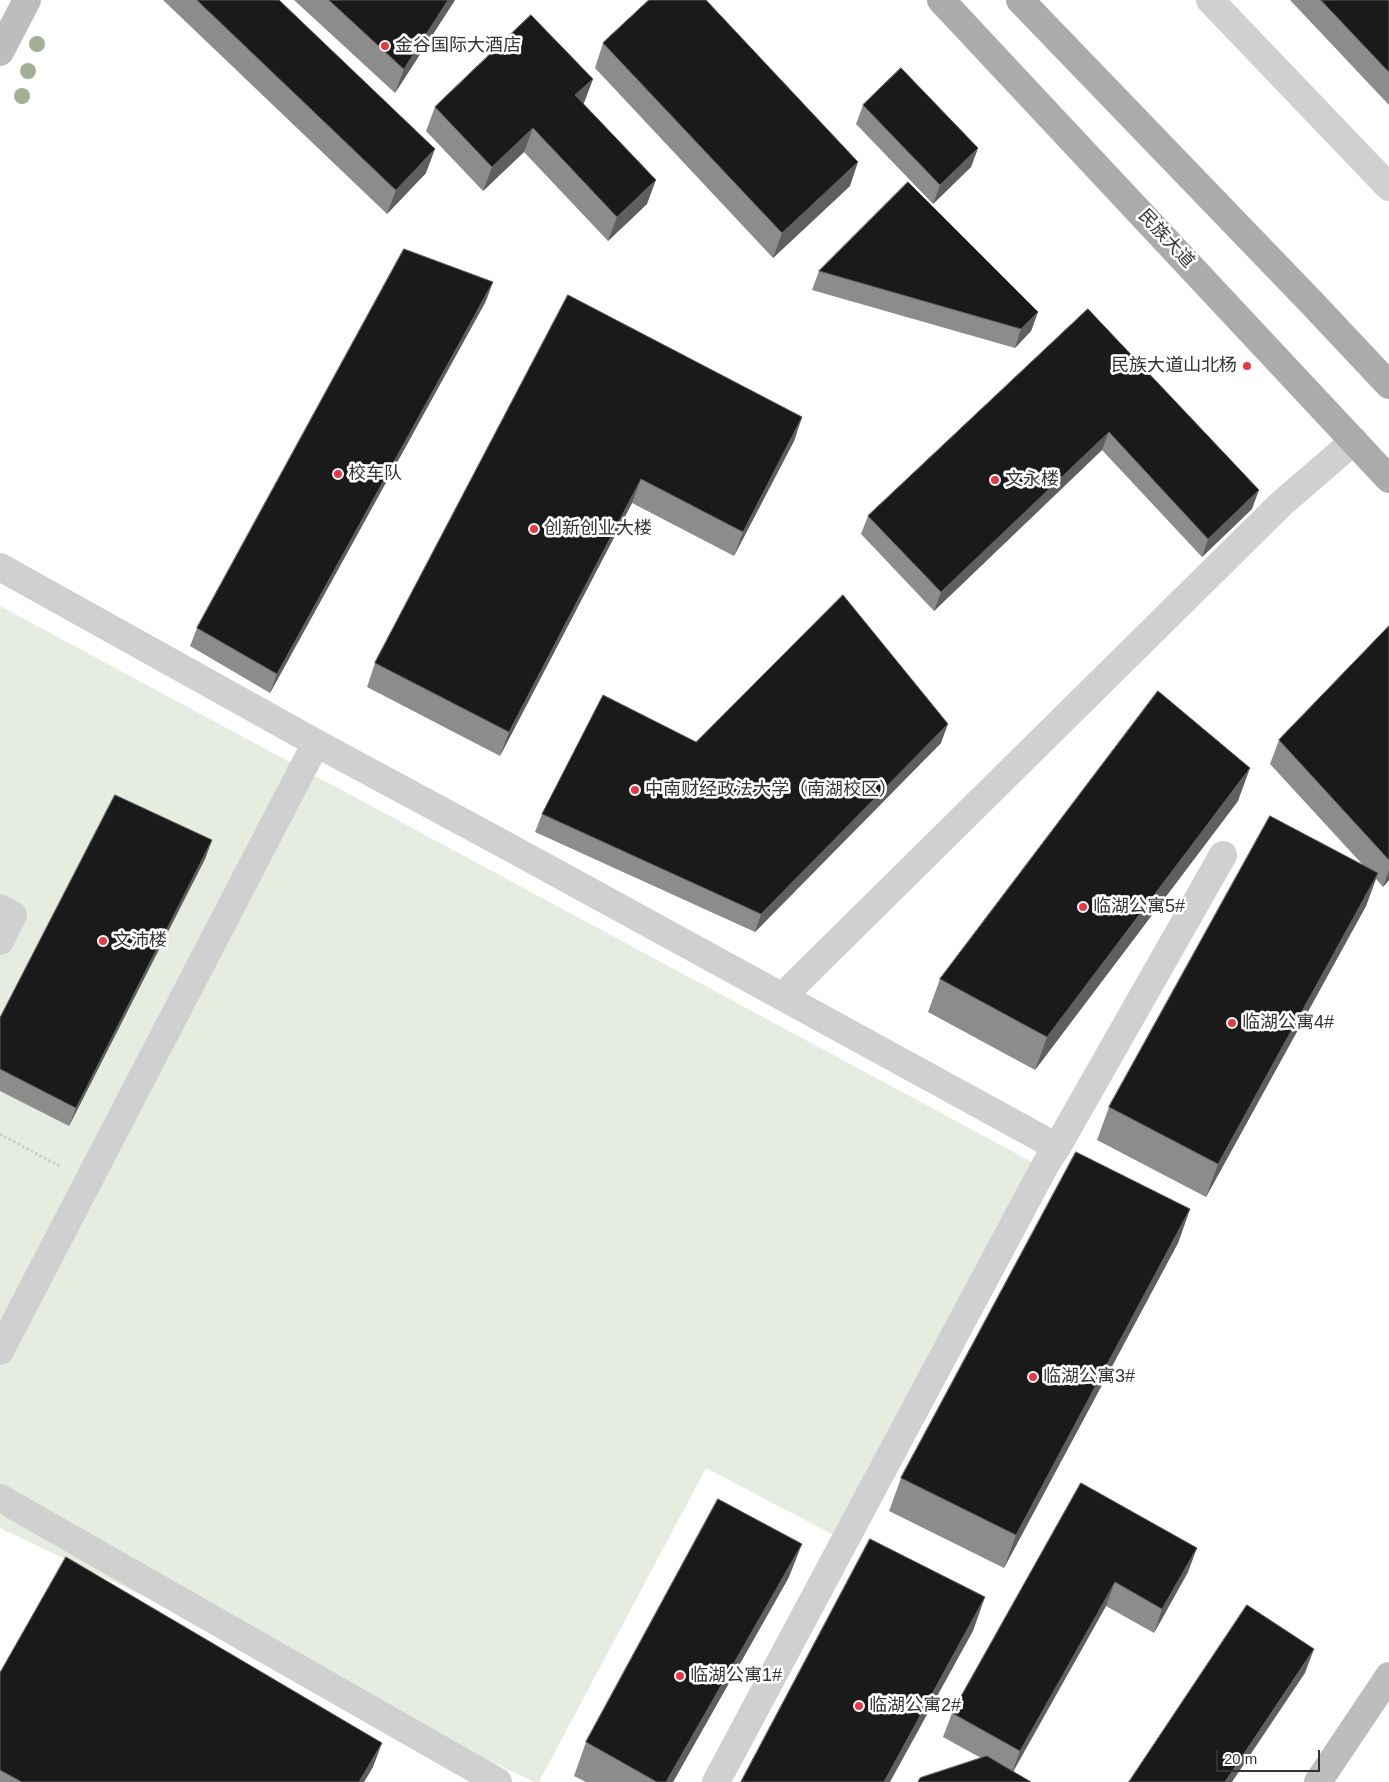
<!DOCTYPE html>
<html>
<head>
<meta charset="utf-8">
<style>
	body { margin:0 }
	#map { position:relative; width:1389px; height:1782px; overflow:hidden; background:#fff; font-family:Helvetica,sans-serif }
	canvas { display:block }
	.scale { position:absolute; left:1216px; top:1750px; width:104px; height:22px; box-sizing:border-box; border:2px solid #333; border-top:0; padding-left:6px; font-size:15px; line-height:18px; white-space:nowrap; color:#333; -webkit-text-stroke:4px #fff; paint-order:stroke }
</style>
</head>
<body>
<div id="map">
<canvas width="1389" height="1782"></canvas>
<div class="scale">20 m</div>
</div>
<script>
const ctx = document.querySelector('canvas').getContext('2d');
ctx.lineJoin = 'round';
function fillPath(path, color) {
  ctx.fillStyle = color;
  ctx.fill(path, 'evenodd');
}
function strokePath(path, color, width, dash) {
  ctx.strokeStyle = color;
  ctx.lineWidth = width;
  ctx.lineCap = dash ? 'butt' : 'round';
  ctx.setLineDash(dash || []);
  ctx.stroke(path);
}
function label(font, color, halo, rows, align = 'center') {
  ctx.font = font + ' Helvetica,"Noto Sans SC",sans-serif';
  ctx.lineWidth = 5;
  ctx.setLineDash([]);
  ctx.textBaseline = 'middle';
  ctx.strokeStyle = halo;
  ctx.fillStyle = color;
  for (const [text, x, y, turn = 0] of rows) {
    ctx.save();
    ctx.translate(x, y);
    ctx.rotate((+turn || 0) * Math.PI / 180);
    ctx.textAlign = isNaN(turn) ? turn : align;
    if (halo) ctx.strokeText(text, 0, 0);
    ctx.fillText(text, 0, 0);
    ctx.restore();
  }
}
const green = new Path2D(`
	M 0,606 L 1045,1169 L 845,1541 L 706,1468 L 539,1782 L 534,1782 L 0,1528 Z`);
const path = new Path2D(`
	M 0,1134 L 61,1167`);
const street = new Path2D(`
	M 1210,0 L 1389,187
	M 0,567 L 316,743 L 0,1351
	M 316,743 L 507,846 L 1057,1147
	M 0,908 L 13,915 L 0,941
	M 783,996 L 1281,504 L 1354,441
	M 0,1498 L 498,1782
	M 716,1782 L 1047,1162 L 1057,1147 L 1223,855`);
const secondary = new Path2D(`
	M 0,52 L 27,0
	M 1318,1782 L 1389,1676`);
const primary = new Path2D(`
	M 941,0 L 1389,479
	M 1020,0 L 1311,302 L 1389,385`);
const trees = [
	[37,44],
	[28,71],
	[22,96]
];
const wall = new Path2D(`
	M 163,0 L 279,0 L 426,173 L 387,214 Z
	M 294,0 L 455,0 L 395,93 Z
	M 1290,0 L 1389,0 L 1389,105 Z
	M 603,43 L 850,186 L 773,258 L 595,68 Z
	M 593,79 L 583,104 L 647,204 L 608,241 L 524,152 L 483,191 L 426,131 L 435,107 Z
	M 863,105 L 978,148 L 971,167 L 933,204 L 856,124 Z
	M 819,271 L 1038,312 L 1031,331 L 1015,348 L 812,290 Z
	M 568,295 L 802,417 L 794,441 L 734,556 L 632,503 L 500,756 L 367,687 L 375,663 Z
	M 486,301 L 270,693 L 190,646 L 197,628 Z
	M 1088,309 L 1252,509 L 1202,557 L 1102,450 L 934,611 L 861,534 L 868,516 Z
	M 1389,626 L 1389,880 L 1383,887 L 1376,879 L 1366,906 L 1206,1197 L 1097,1140 L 1109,1107 L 1362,864 L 1270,764 L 1279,740 Z
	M 696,742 L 941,743 L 755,932 L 535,832 L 542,814 Z
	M 1238,801 L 1035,1070 L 928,1012 L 940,979 Z
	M 212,840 L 205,859 L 69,1126 L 0,1091 L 0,1018 Z
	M 1190,1209 L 1178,1243 L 1004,1568 L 889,1511 L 901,1478 Z
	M 1081,1483 L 1188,1572 L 1154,1633 L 1106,1606 L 1013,1772 L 981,1758 L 943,1737 L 952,1713 Z
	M 789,1577 L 673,1782 L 586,1782 L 574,1776 L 586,1742 Z
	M 0,1673 L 373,1767 L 364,1782 L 0,1782 Z`);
const shadedWall = new Path2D(`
	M 448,0 L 455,0 L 395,93 L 404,69 Z
	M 593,79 L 584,103 L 566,119 L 575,95 Z
	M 533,128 L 524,152 L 483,191 L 492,167 Z
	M 978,148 L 971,167 L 933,204 L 940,185 Z
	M 435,149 L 426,173 L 387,214 L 396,190 Z
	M 858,162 L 850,186 L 773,258 L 782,233 Z
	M 656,180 L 647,204 L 608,241 L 617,217 Z
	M 493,282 L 486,301 L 270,693 L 277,674 Z
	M 1038,312 L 1031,331 L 1015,348 L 1021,329 Z
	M 802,417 L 794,441 L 734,556 L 743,532 Z
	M 1109,432 L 1102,450 L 934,611 L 941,592 Z
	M 641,479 L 632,503 L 500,756 L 509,732 Z
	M 1259,490 L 1252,509 L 1202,557 L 1208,539 Z
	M 948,724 L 941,743 L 755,932 L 761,914 Z
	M 1250,768 L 1238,801 L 1035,1070 L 1047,1037 Z
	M 212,840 L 205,859 L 69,1126 L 76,1108 Z
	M 1389,870 L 1389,880 L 1383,887 Z
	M 1378,873 L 1366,906 L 1206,1197 L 1218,1164 Z
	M 1190,1209 L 1178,1243 L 1004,1568 L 1016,1535 Z
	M 802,1544 L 789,1577 L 673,1782 L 666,1782 Z
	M 1197,1548 L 1188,1572 L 1154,1633 L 1162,1609 Z
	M 1115,1582 L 1106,1606 L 1011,1775 L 1020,1751 Z
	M 985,1597 L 973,1631 L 890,1782 L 884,1782 Z
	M 1314,1649 L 1305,1673 L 1232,1782 L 1225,1782 Z
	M 382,1743 L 373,1767 L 364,1782 L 359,1782 Z`);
const building = new Path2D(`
	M 197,0 L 279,0 L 435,149 L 396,190 Z
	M 329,0 L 448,0 L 404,69 Z
	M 649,0 L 706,0 L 858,162 L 782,233 L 603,43 Z
	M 1321,0 L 1389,0 L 1389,72 Z
	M 531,15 L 593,79 L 575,95 L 656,180 L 617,217 L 533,128 L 492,167 L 435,107 Z
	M 901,68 L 978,148 L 940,185 L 863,105 Z
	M 908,182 L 1038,312 L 1021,329 L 819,271 Z
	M 404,249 L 493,282 L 277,674 L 197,628 Z
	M 568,295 L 802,417 L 743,532 L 641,479 L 509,732 L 375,663 Z
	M 1088,309 L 1259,490 L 1208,539 L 1109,432 L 941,592 L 868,516 Z
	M 843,595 L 948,724 L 761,914 L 542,814 L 603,695 L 696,742 Z
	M 1389,626 L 1389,860 L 1279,740 Z
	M 1158,691 L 1250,768 L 1047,1037 L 940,979 Z
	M 115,795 L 212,840 L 76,1108 L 0,1069 L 0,1018 Z
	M 1270,816 L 1378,873 L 1218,1164 L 1109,1107 Z
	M 1076,1152 L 1190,1209 L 1016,1535 L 901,1478 Z
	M 1081,1483 L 1197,1548 L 1162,1609 L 1115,1582 L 1020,1751 L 952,1713 Z
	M 718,1499 L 802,1544 L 666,1782 L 657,1782 L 586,1742 Z
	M 870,1539 L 985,1597 L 884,1782 L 741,1782 Z
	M 66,1557 L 382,1743 L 359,1782 L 22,1782 L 0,1770 L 0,1673 Z
	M 1247,1605 L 1314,1649 L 1225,1782 L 1129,1782 Z
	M 987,1756 L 1031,1782 L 918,1782 L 920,1778 Z`);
const markers = [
	[385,46,5,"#e63946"],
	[1247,366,5,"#e63946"],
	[338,474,5,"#e63946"],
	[995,480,5,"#e63946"],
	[534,529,5,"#e63946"],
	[635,790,5,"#e63946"],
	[1083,907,5,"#e63946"],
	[103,941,5,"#e63946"],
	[1232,1023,5,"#e63946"],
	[1033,1377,5,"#e63946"],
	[680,1676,5,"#e63946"],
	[859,1706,5,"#e63946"]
];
const poiNames = [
	["金谷国际大酒店",395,46],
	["民族大道山北杨",1237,366,"right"],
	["校车队",348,474],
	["文永楼",1005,480],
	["创新创业大楼",544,529],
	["中南财经政法大学（南湖校区）",645,790],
	["临湖公寓5#",1093,907],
	["文沛楼",113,941],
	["临湖公寓4#",1242,1023],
	["临湖公寓3#",1043,1377],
	["临湖公寓1#",690,1676],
	["临湖公寓2#",869,1706]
];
const streetNames = [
	["民族大道",1166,239,47]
];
fillPath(green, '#e6ecdf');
strokePath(path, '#cdcdcd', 3, [2.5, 2.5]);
strokePath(street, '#d0d0d0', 28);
strokePath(secondary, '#bdbdbd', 28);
strokePath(primary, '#ababab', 28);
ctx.fillStyle = '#a2b095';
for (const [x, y] of trees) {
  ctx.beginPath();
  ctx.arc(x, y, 8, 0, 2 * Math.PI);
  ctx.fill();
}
fillPath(wall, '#8c8c8c');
fillPath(shadedWall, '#5f5f5f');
fillPath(building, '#1a1a1a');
strokePath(building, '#5f5f5f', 1);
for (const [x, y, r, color] of markers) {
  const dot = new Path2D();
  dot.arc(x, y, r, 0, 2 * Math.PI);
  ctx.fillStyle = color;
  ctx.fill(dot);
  strokePath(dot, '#fff', 2);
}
label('18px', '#333', '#fff', poiNames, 'left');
label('18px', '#333', '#fff', streetNames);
</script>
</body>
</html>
